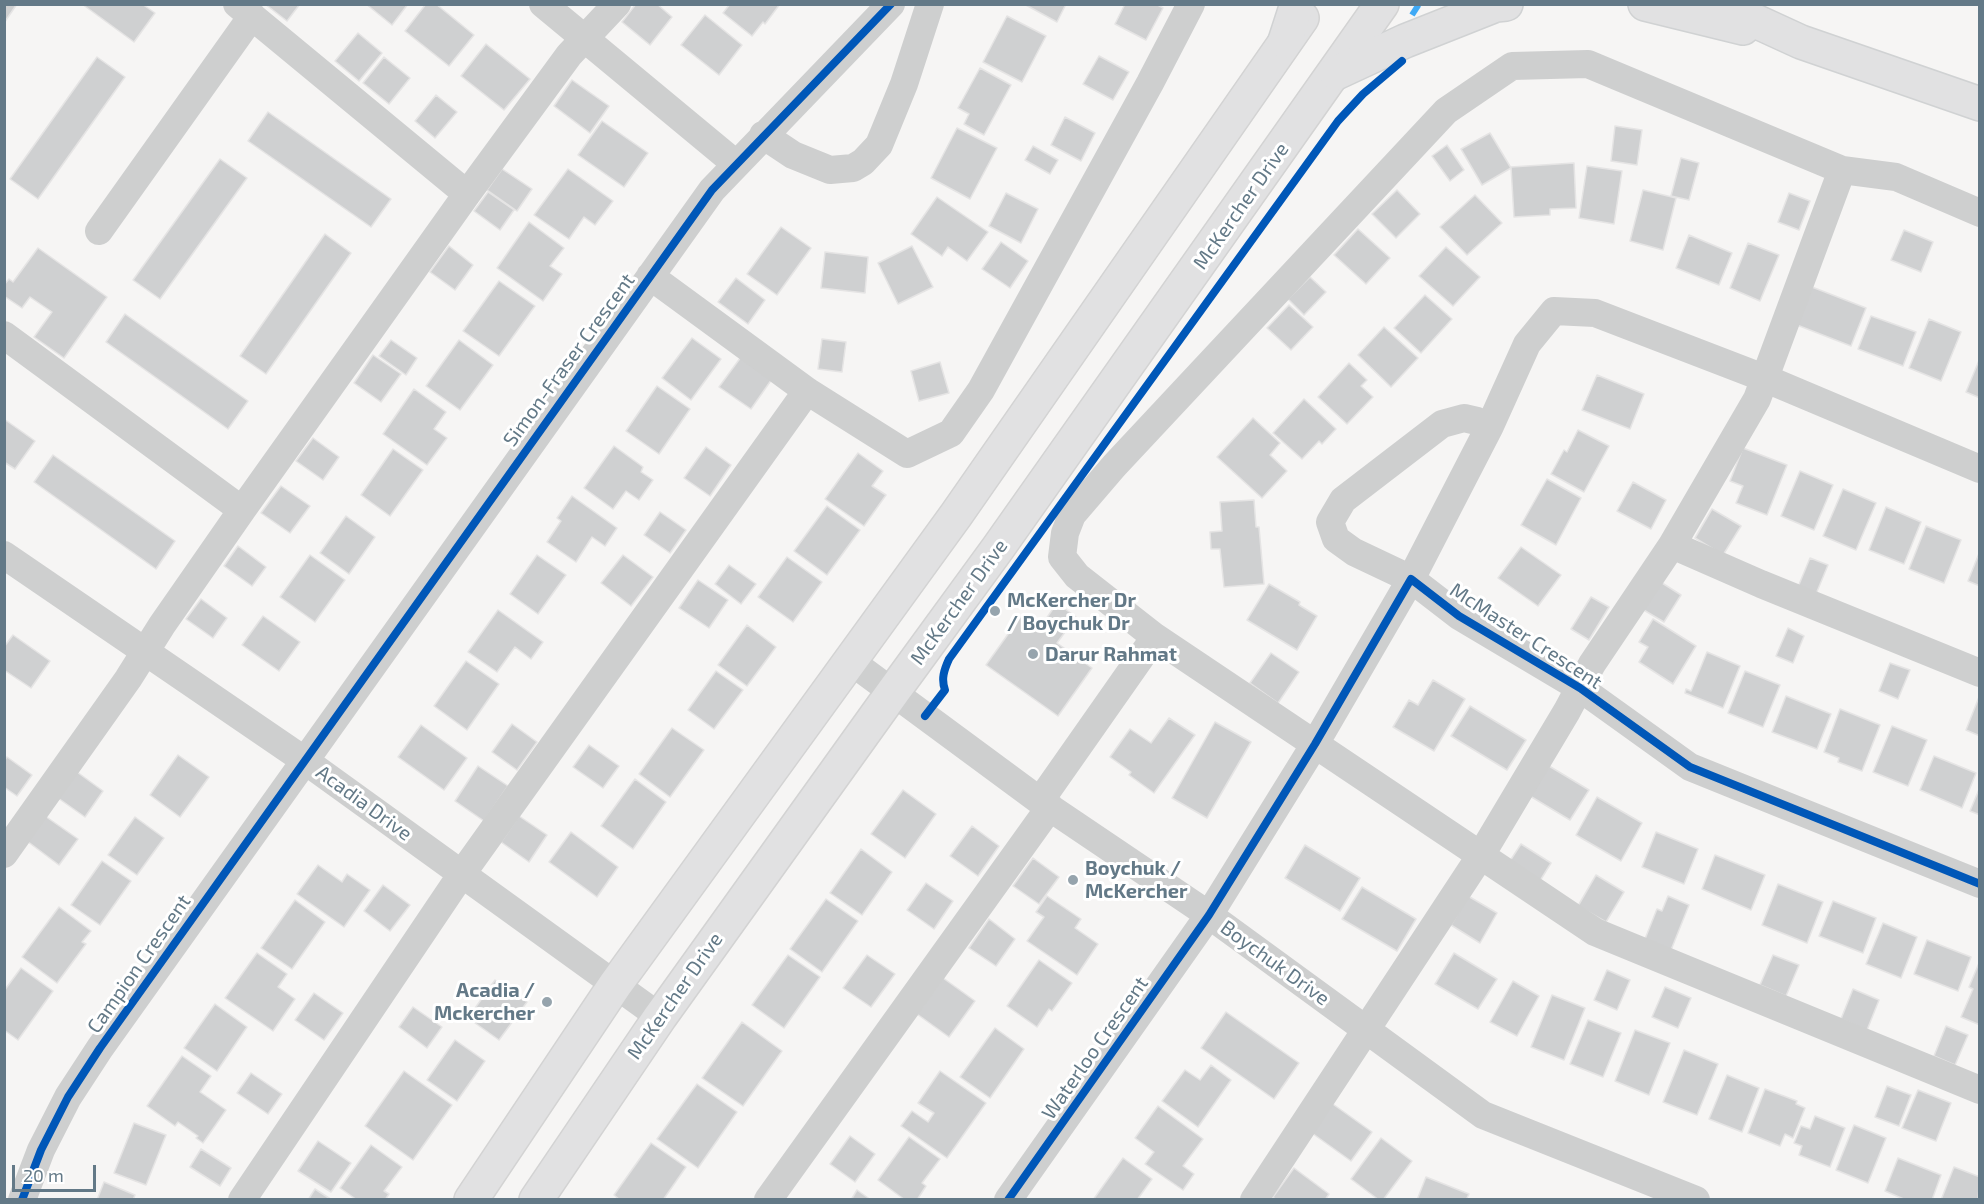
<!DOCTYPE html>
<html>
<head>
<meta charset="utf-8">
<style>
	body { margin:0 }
	#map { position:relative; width:1984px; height:1204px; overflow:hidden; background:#f6f5f4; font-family:"Exo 2",sans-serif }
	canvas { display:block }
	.frame { position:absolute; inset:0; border:6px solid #637987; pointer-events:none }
	.scale { position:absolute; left:12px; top:1165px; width:84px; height:27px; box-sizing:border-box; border:3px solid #637987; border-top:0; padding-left:8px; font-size:18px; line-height:21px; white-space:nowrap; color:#637987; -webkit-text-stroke:4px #fff; paint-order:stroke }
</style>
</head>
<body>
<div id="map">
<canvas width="1984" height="1204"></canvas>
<div class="frame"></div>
<div class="scale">20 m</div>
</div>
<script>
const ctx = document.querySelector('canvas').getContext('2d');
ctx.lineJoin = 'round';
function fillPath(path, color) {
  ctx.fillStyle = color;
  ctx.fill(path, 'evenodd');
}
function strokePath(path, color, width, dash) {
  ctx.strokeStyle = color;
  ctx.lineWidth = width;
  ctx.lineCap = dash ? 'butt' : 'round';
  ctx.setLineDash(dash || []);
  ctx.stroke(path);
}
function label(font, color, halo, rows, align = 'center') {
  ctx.font = font + ' "Exo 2",sans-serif';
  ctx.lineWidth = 6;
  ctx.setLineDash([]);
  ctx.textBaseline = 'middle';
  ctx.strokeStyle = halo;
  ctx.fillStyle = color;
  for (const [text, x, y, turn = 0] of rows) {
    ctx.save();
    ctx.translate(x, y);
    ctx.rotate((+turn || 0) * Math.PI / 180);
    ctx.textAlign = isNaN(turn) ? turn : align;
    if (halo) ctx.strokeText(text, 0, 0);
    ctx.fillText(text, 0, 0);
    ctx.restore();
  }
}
const building = new Path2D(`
	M 4,4 L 17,4 L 4,23 Z
	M 82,4 L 142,4 L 155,13 L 134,42 Z
	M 265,4 L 300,4 L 287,21 Z
	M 366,4 L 408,4 L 392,25 Z
	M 426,4 L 436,4 L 474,35 L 449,66 L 405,31 Z
	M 636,4 L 657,4 L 672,17 L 650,45 L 622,22 Z
	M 730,4 L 780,4 L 765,24 L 763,22 L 752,36 L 723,13 Z
	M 1024,4 L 1066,4 L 1057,22 Z
	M 1125,4 L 1156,4 L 1163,8 L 1146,40 L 1115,24 Z
	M 705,15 L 742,45 L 719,75 L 681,45 Z
	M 1007,16 L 1046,36 L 1022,82 L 983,62 Z
	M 358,33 L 382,53 L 359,81 L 335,61 Z
	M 486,44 L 530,79 L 504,110 L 461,76 Z
	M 1099,56 L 1129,72 L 1113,100 L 1083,84 Z
	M 97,57 L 125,77 L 38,199 L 10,179 Z
	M 384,57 L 410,78 L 389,104 L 363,83 Z
	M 980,68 L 1011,85 L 984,135 L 964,124 L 969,114 L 958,108 Z
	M 572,80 L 609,106 L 590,133 L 554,106 Z
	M 436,95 L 457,112 L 435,138 L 415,121 Z
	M 268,112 L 391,199 L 371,227 L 248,141 Z
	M 1065,117 L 1095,133 L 1081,161 L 1051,145 Z
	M 602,121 L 648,153 L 624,187 L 578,155 Z
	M 1615,126 L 1642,130 L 1637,165 L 1611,161 Z
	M 957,128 L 997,148 L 970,199 L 931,178 Z
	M 1490,133 L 1511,168 L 1482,185 L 1461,149 Z
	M 1447,145 L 1464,170 L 1450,181 L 1432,156 Z
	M 1033,146 L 1058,160 L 1050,174 L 1025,160 Z
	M 1681,158 L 1699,163 L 1689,200 L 1671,196 Z
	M 220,159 L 247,178 L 160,299 L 133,280 Z
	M 1574,163 L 1576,208 L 1550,209 L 1550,215 L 1514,217 L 1511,167 Z
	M 1587,166 L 1622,171 L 1614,224 L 1579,218 Z
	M 502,169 L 532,189 L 517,211 L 487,190 Z
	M 568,169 L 613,201 L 595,225 L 584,217 L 569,239 L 534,215 Z
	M 1397,190 L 1420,214 L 1396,238 L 1372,214 Z
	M 1643,190 L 1676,198 L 1663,250 L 1630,241 Z
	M 488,192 L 514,210 L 500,230 L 474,211 Z
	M 1006,193 L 1038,209 L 1021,243 L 989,226 Z
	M 1789,193 L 1810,201 L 1799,230 L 1778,222 Z
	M 1475,195 L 1502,223 L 1467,255 L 1440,227 Z
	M 937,197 L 988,232 L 967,261 L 948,247 L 942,256 L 911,234 Z
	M 529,222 L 564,248 L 550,266 L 562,274 L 543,301 L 497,268 Z
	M 781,227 L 811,248 L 777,295 L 747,274 Z
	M 1358,229 L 1390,258 L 1366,284 L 1334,255 Z
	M 1904,230 L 1933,242 L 1921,272 L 1891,260 Z
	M 325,234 L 351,253 L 266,374 L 240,356 Z
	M 1689,235 L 1732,253 L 1719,285 L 1676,268 Z
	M 1001,242 L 1028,261 L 1010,288 L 982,269 Z
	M 1748,243 L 1779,255 L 1760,301 L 1730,288 Z
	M 449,246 L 473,265 L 455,290 L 430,272 Z
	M 912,246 L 933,287 L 898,304 L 878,263 Z
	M 1446,247 L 1480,277 L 1453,306 L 1419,276 Z
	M 38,248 L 107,297 L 64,358 L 34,337 L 52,312 L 30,297 L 22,308 L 4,296 L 4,285 L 9,279 L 13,282 Z
	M 825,252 L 868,257 L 865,293 L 821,288 Z
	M 1310,277 L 1326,292 L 1304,315 L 1288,299 Z
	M 736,278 L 765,300 L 748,324 L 718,302 Z
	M 499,281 L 535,306 L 499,356 L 463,331 Z
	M 1812,287 L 1866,308 L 1851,346 L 1797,325 Z
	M 1425,295 L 1452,319 L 1421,353 L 1394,328 Z
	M 1289,305 L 1313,327 L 1291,350 L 1267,328 Z
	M 125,314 L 248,401 L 228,429 L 106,342 Z
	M 1871,316 L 1916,332 L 1903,366 L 1858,349 Z
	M 1929,319 L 1961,332 L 1941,381 L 1909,368 Z
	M 1384,327 L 1418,358 L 1391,387 L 1358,355 Z
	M 692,338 L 721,359 L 691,400 L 662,378 Z
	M 822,339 L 846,342 L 842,372 L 818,369 Z
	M 391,340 L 417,358 L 406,375 L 379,356 Z
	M 459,340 L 493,365 L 460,410 L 426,386 Z
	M 373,355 L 401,374 L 381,402 L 354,383 Z
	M 741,357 L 772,379 L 751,409 L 719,387 Z
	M 1980,358 L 1980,398 L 1966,392 Z
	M 940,362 L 949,393 L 919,401 L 911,371 Z
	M 1349,363 L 1367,380 L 1361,386 L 1373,397 L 1347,424 L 1318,397 Z
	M 1597,375 L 1644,394 L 1630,429 L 1582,410 Z
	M 657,386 L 690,409 L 659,454 L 626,431 Z
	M 414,389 L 446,412 L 434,429 L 447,438 L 427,465 L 383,434 Z
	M 1304,399 L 1336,429 L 1322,444 L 1319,441 L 1302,459 L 1273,433 Z
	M 1253,418 L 1280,443 L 1270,455 L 1287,471 L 1262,498 L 1217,457 Z
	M 4,419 L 35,441 L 15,469 L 4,462 Z
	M 1578,430 L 1609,446 L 1584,492 L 1551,474 L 1564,450 L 1567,452 Z
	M 313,438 L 339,457 L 323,480 L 296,461 Z
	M 614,446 L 643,467 L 641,472 L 653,480 L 639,500 L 626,491 L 613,509 L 584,488 Z
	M 706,447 L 731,465 L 710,496 L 684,478 Z
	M 1743,448 L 1787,465 L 1767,515 L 1736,503 L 1743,486 L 1730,481 Z
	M 393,449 L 423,470 L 390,516 L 361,495 Z
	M 858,453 L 883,471 L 872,486 L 886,495 L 864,526 L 825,499 Z
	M 53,455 L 175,541 L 156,569 L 34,482 Z
	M 1800,471 L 1833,485 L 1814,530 L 1781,516 Z
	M 1547,479 L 1581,498 L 1556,545 L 1521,525 Z
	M 1633,482 L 1666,500 L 1651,529 L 1617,511 Z
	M 281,486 L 310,506 L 290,533 L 261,513 Z
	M 1843,489 L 1876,503 L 1856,550 L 1823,536 Z
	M 572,496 L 617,528 L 605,546 L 592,537 L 576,562 L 547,542 L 561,521 L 557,518 Z
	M 1254,500 L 1256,527 L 1259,527 L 1264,584 L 1224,587 L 1220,549 L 1211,549 L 1210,532 L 1222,531 L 1220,502 Z
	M 827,506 L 860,530 L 827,575 L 794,551 Z
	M 1886,507 L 1921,522 L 1904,564 L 1869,550 Z
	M 1712,509 L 1741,526 L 1723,555 L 1695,538 Z
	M 660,512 L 686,530 L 670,553 L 644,535 Z
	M 346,516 L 375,537 L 349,574 L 320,553 Z
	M 1926,526 L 1961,540 L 1944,583 L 1909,569 Z
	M 238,546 L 266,567 L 252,586 L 224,566 Z
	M 1521,547 L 1561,575 L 1538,606 L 1498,578 Z
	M 1980,551 L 1980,586 L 1968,581 Z
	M 310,555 L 345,580 L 315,622 L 280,597 Z
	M 537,555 L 566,575 L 538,614 L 510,594 Z
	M 623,555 L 653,577 L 631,606 L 601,583 Z
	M 787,557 L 822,582 L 793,622 L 758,597 Z
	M 1810,558 L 1828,565 L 1816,594 L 1798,587 Z
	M 729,565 L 756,584 L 741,604 L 715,584 Z
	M 698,580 L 728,600 L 709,628 L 679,608 Z
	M 1659,581 L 1681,595 L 1664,622 L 1642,609 Z
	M 1269,584 L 1300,602 L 1299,605 L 1317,616 L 1297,650 L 1247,620 Z
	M 1591,597 L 1609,607 L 1589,640 L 1571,629 Z
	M 201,599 L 227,618 L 213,638 L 186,619 Z
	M 1057,603 L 1076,617 L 1057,643 L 1092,668 L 1058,716 L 986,665 L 1021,616 L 1039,629 Z
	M 498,610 L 543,642 L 531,659 L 515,647 L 497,672 L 468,652 Z
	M 263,616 L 300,642 L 279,671 L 242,645 Z
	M 1653,619 L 1696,646 L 1673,684 L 1639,662 L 1648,647 L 1639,642 Z
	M 747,625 L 776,647 L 747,686 L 718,665 Z
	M 1788,628 L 1804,636 L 1793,663 L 1776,656 Z
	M 13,635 L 50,661 L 31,688 L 4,670 L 4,647 Z
	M 1707,652 L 1740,666 L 1723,708 L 1685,693 L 1686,689 L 1691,691 Z
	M 1271,653 L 1299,672 L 1278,703 L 1250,683 Z
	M 466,661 L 499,684 L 467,730 L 434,706 Z
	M 1890,663 L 1910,670 L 1898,699 L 1879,691 Z
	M 716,671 L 743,690 L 714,729 L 688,710 Z
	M 1745,671 L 1780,685 L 1763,727 L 1728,713 Z
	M 1433,680 L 1465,699 L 1434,751 L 1393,727 L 1409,700 L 1418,705 Z
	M 1786,696 L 1831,714 L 1817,749 L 1772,732 Z
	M 1979,697 L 1980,697 L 1980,736 L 1966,730 Z
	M 1470,706 L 1526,740 L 1507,770 L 1451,736 Z
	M 1840,709 L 1880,725 L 1862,771 L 1838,762 L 1839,758 L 1824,752 Z
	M 1169,718 L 1195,735 L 1154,793 L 1129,775 L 1131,772 L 1110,757 L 1130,729 L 1151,743 Z
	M 1215,722 L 1251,742 L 1207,818 L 1172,798 Z
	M 512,724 L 537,742 L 517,770 L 492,752 Z
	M 421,725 L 467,758 L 444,790 L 398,757 Z
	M 1892,726 L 1927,740 L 1908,786 L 1873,772 Z
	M 672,728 L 704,750 L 670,797 L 639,774 Z
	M 589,745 L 619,766 L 603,788 L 573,767 Z
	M 178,755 L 209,777 L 180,817 L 150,795 Z
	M 1934,756 L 1976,773 L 1962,808 L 1920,790 Z
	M 7,757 L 32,775 L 17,796 L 4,787 L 4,761 Z
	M 478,766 L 508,786 L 484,821 L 455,801 Z
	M 1549,766 L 1589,790 L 1570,820 L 1530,796 Z
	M 77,772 L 103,791 L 85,817 L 58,798 Z
	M 635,779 L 666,802 L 633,849 L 601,826 Z
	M 1980,787 L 1980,815 L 1970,811 Z
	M 903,790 L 936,814 L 905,858 L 871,834 Z
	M 1597,797 L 1642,823 L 1621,861 L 1576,835 Z
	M 45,816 L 78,839 L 59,865 L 27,841 Z
	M 519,816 L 547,835 L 529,862 L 501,842 Z
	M 135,817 L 164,838 L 137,875 L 108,855 Z
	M 972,826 L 999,846 L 978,876 L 950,856 Z
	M 571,832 L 618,867 L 597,897 L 549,862 Z
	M 1656,832 L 1698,849 L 1684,884 L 1642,867 Z
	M 1521,844 L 1551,863 L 1538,884 L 1508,864 Z
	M 1305,845 L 1360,878 L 1340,911 L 1285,878 Z
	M 861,849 L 892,872 L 862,915 L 830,893 Z
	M 1715,855 L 1765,875 L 1751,910 L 1702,889 Z
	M 1033,858 L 1059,877 L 1039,904 L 1013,886 Z
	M 102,861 L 131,881 L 100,925 L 71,905 Z
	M 318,865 L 342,882 L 347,874 L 370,890 L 344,927 L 297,894 Z
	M 1596,875 L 1624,892 L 1606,922 L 1578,906 Z
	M 926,883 L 953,901 L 934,929 L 907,910 Z
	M 1778,884 L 1823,902 L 1807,943 L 1762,925 Z
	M 383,885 L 410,905 L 390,931 L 364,911 Z
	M 1362,887 L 1416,919 L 1397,951 L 1342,919 Z
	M 1047,896 L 1081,919 L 1075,928 L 1098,944 L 1077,975 L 1027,941 L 1044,917 L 1036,912 Z
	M 1468,896 L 1497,913 L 1480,943 L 1451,925 Z
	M 1668,896 L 1689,905 L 1671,950 L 1645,939 L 1657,909 L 1662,911 Z
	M 826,899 L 858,921 L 822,972 L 790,949 Z
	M 295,900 L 325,922 L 292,969 L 261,948 Z
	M 1833,901 L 1876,918 L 1863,953 L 1819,936 Z
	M 59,907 L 91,931 L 82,942 L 86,944 L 57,983 L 22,957 Z
	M 989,919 L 1015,939 L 996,966 L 969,948 Z
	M 1883,923 L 1917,937 L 1901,978 L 1866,964 Z
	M 1927,940 L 1971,957 L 1958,991 L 1914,974 Z
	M 257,953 L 287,974 L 278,987 L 295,999 L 273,1031 L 225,998 Z
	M 1454,953 L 1497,979 L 1478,1009 L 1435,984 Z
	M 788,955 L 820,977 L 784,1028 L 752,1005 Z
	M 867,955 L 895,974 L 871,1007 L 843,988 Z
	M 1773,955 L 1799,965 L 1786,996 L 1760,985 Z
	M 1039,960 L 1072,983 L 1052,1011 L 1049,1009 L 1037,1027 L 1007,1006 Z
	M 1979,963 L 1980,963 L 1980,1025 L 1961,1017 L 1973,989 L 1969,987 Z
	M 21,968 L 53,991 L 18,1040 L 4,1030 L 4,991 Z
	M 1607,970 L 1630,980 L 1617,1010 L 1594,1000 Z
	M 943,978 L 975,1001 L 949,1037 L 917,1014 Z
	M 495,980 L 527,1002 L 499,1040 L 468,1018 Z
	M 1513,981 L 1539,996 L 1517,1036 L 1490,1022 Z
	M 1665,987 L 1691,998 L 1678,1028 L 1652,1017 Z
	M 1853,989 L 1879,1000 L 1867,1030 L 1841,1019 Z
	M 314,993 L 343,1013 L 324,1040 L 295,1020 Z
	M 1552,995 L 1585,1008 L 1564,1060 L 1531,1047 Z
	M 215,1004 L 247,1027 L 217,1071 L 184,1048 Z
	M 413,1007 L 442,1027 L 427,1048 L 399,1027 Z
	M 1226,1012 L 1299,1063 L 1274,1099 L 1201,1048 Z
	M 1588,1020 L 1621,1033 L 1603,1077 L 1570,1064 Z
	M 742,1022 L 782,1051 L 743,1106 L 702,1078 Z
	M 1946,1026 L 1968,1035 L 1955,1065 L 1934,1056 Z
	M 995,1028 L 1024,1049 L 990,1098 L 960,1077 Z
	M 1635,1030 L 1670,1043 L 1649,1095 L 1615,1081 Z
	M 455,1040 L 485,1061 L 457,1101 L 427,1080 Z
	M 1684,1050 L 1718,1064 L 1697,1115 L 1663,1102 Z
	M 182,1056 L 211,1076 L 200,1092 L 226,1110 L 203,1143 L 196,1138 L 198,1136 L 178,1122 L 175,1126 L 147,1106 Z
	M 1211,1065 L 1231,1080 L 1198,1127 L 1162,1101 L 1185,1070 L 1200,1080 Z
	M 404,1071 L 452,1105 L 413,1160 L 365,1126 Z
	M 940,1071 L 986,1103 L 947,1158 L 901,1126 L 912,1111 L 928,1122 L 934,1113 L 918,1103 Z
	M 251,1073 L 282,1094 L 268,1114 L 237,1093 Z
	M 1727,1075 L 1759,1088 L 1742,1132 L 1709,1119 Z
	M 697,1084 L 737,1112 L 698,1168 L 657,1139 Z
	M 1887,1086 L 1911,1095 L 1899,1126 L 1875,1117 Z
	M 1765,1089 L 1797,1101 L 1796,1104 L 1805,1108 L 1793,1138 L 1785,1134 L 1780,1146 L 1748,1133 Z
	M 1918,1090 L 1951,1103 L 1936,1141 L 1902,1128 Z
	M 1330,1102 L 1372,1132 L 1351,1161 L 1309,1131 Z
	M 1158,1106 L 1203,1139 L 1183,1166 L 1194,1174 L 1183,1190 L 1145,1164 L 1154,1152 L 1135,1138 Z
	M 1815,1116 L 1845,1128 L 1830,1167 L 1799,1155 L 1802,1146 L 1794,1143 L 1801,1126 L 1810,1129 Z
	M 134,1123 L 166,1135 L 146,1185 L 114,1173 Z
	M 1854,1125 L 1886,1138 L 1868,1183 L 1836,1170 Z
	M 850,1136 L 875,1154 L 855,1182 L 830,1164 Z
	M 909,1137 L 940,1159 L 922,1183 L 926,1186 L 917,1200 L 905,1200 L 878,1180 Z
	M 1381,1138 L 1412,1161 L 1383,1200 L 1379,1200 L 1351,1179 Z
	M 318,1141 L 351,1163 L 331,1192 L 298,1171 Z
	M 651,1143 L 686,1167 L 663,1200 L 620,1200 L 614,1195 Z
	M 371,1145 L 402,1167 L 384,1191 L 389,1194 L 385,1200 L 357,1200 L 340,1188 Z
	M 201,1149 L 231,1168 L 220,1186 L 190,1167 Z
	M 1123,1158 L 1152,1179 L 1137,1200 L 1093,1200 Z
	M 1898,1158 L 1941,1175 L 1932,1200 L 1906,1200 L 1885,1191 Z
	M 1954,1167 L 1980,1177 L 1978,1200 L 1941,1200 Z
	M 1294,1168 L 1329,1194 L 1325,1200 L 1276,1200 L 1273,1197 Z
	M 1426,1177 L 1469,1194 L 1466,1200 L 1417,1200 Z
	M 104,1182 L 135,1195 L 133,1200 L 97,1200 Z
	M 315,1189 L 332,1200 L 308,1200 Z
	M 857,1190 L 871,1200 L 851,1200 Z`);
const minor = new Path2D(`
	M 237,4 L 467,194
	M 543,4 L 736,164
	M 763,135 L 793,155 L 830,170 L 853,168 L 863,162 L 879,145 L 904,84 L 930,4
	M 1980,213 L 1896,177 L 1842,170 L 1588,64 L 1512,66 L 1446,111 L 1114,466 L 1072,515 L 1065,533 L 1062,557 L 1077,576 L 1155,637 L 1595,932 L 1980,1090
	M 99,231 L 252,16
	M 650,276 L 807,391 L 907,454 L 951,433 L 981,390 L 1150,83 L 1191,4
	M 4,335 L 242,510
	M 1490,426 L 1477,421 L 1464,418 L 1442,424 L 1343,500 L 1330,522 L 1336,539 L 1354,552 L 1411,579 L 1490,426 L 1527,344 L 1554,311 L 1595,313 L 1764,378 L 1980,469
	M 1672,545 L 1761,584 L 1980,673
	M 4,555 L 304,760 L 660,1017
	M 849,660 L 1040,801 L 1209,915 L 1483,1115 L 1696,1200
	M 1040,801 L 1155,637
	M 4,854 L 128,679 L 162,625 L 242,510 L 467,194 L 569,55 L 617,4
	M 22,1200 L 41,1150 L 68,1097 L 100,1048 L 712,190 L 891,4
	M 242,1200 L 461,875 L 807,391
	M 768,1200 L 1050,807
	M 1008,1200 L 1209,915 L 1315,744 L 1411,579 L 1459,616 L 1580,688 L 1690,767 L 1980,884
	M 1254,1200 L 1481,855 L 1567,711 L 1592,664 L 1672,545 L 1757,399 L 1842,170`);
const major = new Path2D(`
	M 471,1200 L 615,985 L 956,515 L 1302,18
	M 536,1200 L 660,1017 L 893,692 L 998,548 L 1382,4`);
const highway = new Path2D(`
	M 1645,4 L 1743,28
	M 1718,4 L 1801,42 L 1980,104
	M 1285,41 L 1297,4
	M 1336,73 L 1405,41 L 1496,5 L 1506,4`);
const quiet = new Path2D(`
	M 1412,15 L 1419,4`);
const cycleway = new Path2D(`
	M 925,716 L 945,690 C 941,679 944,670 949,659 L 1338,121 L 1363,94 L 1402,61
	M 22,1200 L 41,1150 L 68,1097 L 100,1048 L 712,190 L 891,4
	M 1008,1200 L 1209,915 L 1315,744 L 1411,579 L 1459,616 L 1580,688 L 1690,767 L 1980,884`);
const markers = [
	[995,611,6,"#96a4ad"],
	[1033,654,6,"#96a4ad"],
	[1073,880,6,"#96a4ad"],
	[547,1002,6,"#96a4ad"]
];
const streetNames = [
	["McKercher Drive",1241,206,-55],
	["Simon-Fraser Crescent",569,360,-54],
	["McKercher Drive",959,602,-54],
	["McMaster Crescent",1526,636,33],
	["Acadia Drive",364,803,36],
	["Boychuk Drive",1275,963,36],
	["Campion Crescent",139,964,-55],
	["McKercher Drive",675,996,-55],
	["Waterloo Crescent",1095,1048,-55]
];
const poiNames = [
	["McKercher Dr",1007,600],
	["/ Boychuk Dr",1007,623],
	["Darur Rahmat",1045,654],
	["Boychuk /",1085,868],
	["McKercher",1085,891],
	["Acadia /",535,990,"right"],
	["Mckercher",535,1013,"right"]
];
fillPath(building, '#cfd0d1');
strokePath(building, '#e5e4e4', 1.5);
strokePath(major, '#d3d3d3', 36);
strokePath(highway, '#d0d2d3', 36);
strokePath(minor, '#cecfcf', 28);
strokePath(major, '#e1e1e2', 33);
strokePath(highway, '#e1e1e2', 33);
strokePath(quiet, '#3fa9f5', 6, [12, 6]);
strokePath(cycleway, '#0057b8', 8);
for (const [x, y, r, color] of markers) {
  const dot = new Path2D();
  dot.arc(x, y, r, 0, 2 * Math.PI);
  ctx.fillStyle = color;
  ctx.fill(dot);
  strokePath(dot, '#fff', 2);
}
label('20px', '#637987', '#fff', streetNames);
label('bold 20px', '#637987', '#fff', poiNames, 'left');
</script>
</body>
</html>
